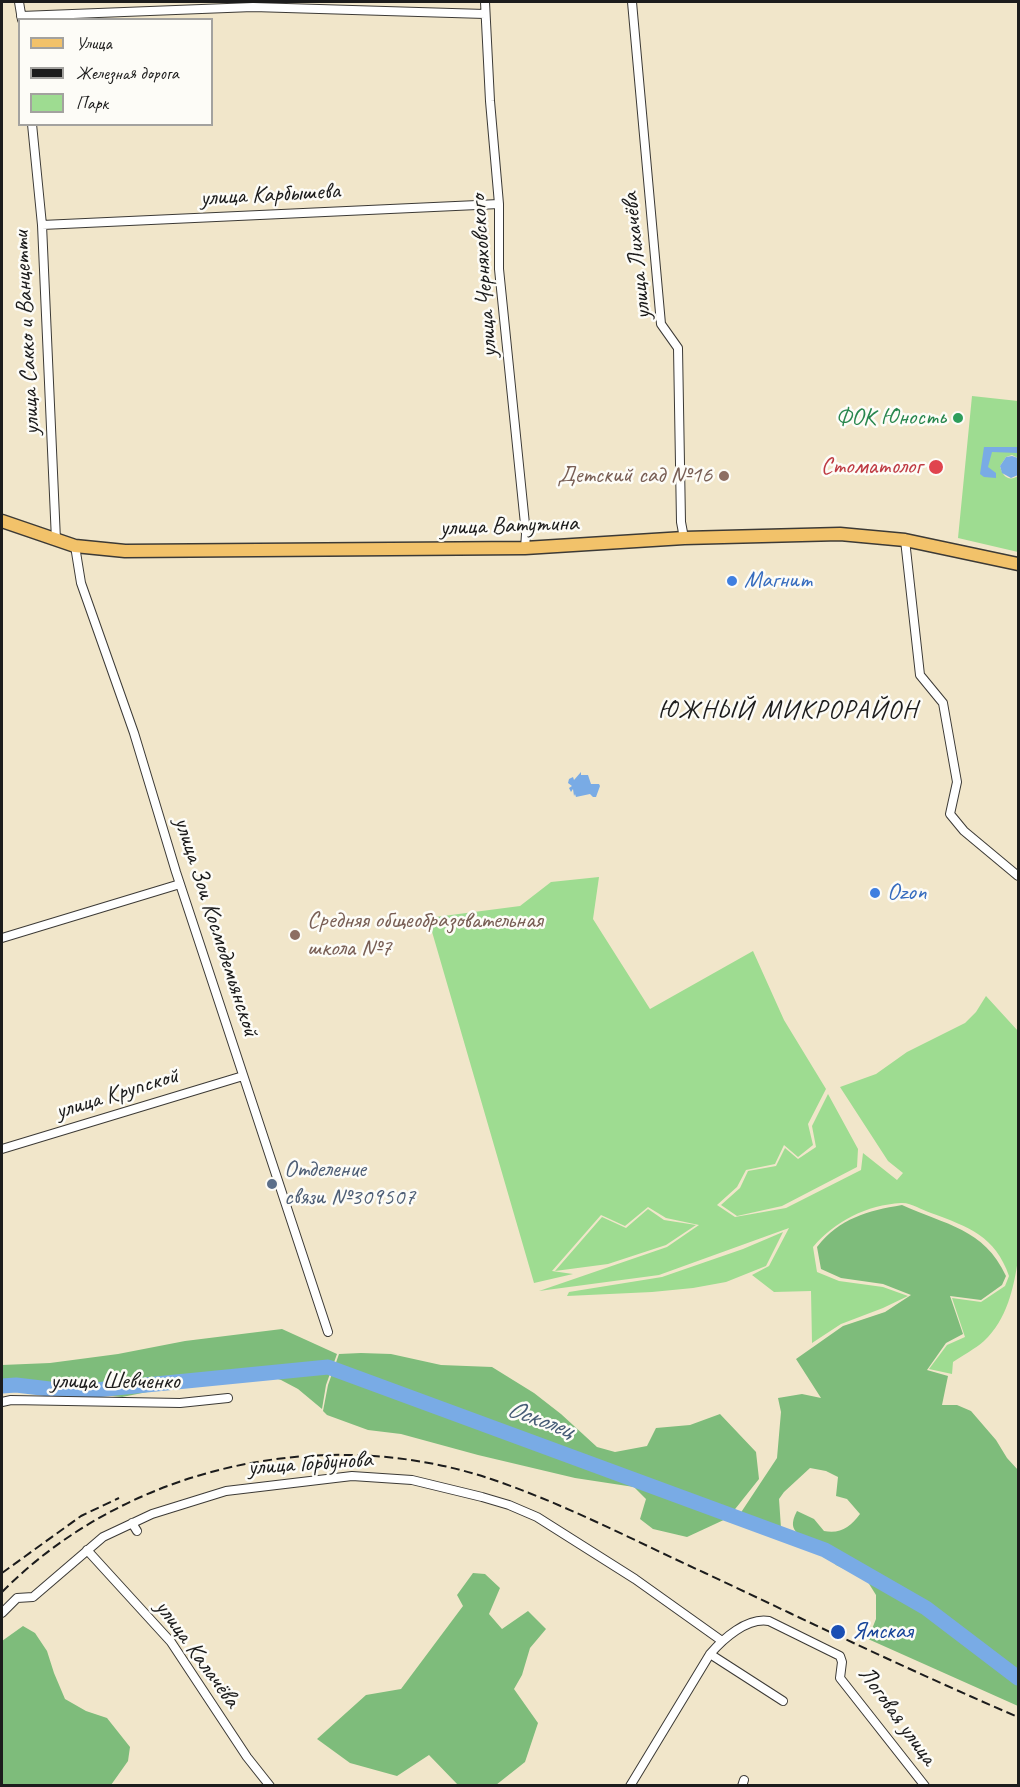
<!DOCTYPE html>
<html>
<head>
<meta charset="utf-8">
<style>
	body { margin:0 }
	#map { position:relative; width:1020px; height:1787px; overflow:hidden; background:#f1e6ca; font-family:Caveat,sans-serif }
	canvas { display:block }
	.frame { position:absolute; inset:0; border:3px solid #1c1c1c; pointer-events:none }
	.legend { position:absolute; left:18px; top:18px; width:195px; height:108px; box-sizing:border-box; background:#fdfcf7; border:2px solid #a3a29f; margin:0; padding:8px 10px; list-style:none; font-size:18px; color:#1c1c1c }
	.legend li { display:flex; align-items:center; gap:12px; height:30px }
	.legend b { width:30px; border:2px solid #a3a29f }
</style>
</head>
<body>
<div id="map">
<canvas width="1020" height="1787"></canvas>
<div class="frame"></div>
<ul class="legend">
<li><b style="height:8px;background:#f2c26a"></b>Улица</li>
<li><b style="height:8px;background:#1c1c1c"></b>Железная дорога</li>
<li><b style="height:16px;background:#9edc91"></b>Парк</li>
</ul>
</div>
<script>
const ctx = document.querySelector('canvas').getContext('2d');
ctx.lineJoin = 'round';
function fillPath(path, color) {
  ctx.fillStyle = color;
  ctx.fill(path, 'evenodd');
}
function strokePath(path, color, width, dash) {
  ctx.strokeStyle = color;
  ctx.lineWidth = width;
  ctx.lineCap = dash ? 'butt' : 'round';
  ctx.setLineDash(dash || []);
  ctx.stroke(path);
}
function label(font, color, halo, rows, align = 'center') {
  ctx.font = font + ' Caveat,sans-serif';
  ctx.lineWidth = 5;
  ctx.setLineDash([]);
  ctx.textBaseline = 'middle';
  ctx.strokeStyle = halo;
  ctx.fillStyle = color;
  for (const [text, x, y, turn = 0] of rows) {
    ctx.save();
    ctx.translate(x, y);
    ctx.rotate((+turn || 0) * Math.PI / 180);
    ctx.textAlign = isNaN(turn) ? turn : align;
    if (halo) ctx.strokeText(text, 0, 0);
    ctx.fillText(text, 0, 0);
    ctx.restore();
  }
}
const green = new Path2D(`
	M 972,396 L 1018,401 L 1018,458 L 1012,455 L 1006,457 L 1000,466 C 1002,476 1009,482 1018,476 L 1018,552 L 958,538 Z
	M 599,877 L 593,919 L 650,1009 L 753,951 L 784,1020 L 826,1089 L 808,1124 L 813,1145 L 798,1157 L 784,1145 L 775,1164 L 746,1170 L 737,1187 L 717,1205 L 735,1217 L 786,1208 L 861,1170 L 863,1153 L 897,1180 L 903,1173 L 888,1161 L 840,1087 L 876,1074 L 907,1052 L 965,1023 L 976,1012 L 986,996 L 1018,1031 L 1018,1259 C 1014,1287 1007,1320 984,1341 C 975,1349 963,1355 953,1362 L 952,1374 L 929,1369 L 947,1345 L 965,1337 L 952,1298 L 981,1302 L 1005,1286 L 1009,1276 C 995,1236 969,1227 931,1213 C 922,1210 910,1202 901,1203 C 867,1205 835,1221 813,1247 L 817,1272 L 839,1281 L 883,1287 L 908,1296 L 883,1308 L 841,1324 L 812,1343 L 811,1291 L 774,1292 L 752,1275 L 769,1266 L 789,1228 L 659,1275 L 539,1291 L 667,1247 L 699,1225 L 666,1218 L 648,1207 L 625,1226 L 601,1215 L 552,1271 L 573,1274 L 534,1283 L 428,918 L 520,906 L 551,882 Z
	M 828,1094 L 858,1149 L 857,1167 L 782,1206 L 737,1216 L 721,1205 L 740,1188 L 748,1171 L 776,1166 L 785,1148 L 798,1159 L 816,1147 L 812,1126 Z
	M 648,1209 L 664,1220 L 696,1225 L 666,1245 L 608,1264 L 555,1271 L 602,1217 L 626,1228 Z
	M 783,1232 L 766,1266 L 726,1282 L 693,1288 L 652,1292 L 567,1296 L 569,1292 L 662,1277 L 743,1249 Z`);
const forest = new Path2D(`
	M 902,1205 C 945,1225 984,1228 1006,1276 L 1002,1285 L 981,1300 L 950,1296 L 963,1334 L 946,1343 L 927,1370 L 948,1376 L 942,1405 L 957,1405 L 971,1411 L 996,1440 L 1007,1458 L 1018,1470 L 1018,1706 L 868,1639 L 876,1619 L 876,1595 L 866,1579 L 836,1565 L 828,1554 L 809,1550 C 806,1531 784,1536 797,1511 L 814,1519 L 824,1531 C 841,1534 850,1527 860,1514 L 847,1499 L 836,1496 L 838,1477 L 826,1471 L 810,1468 L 784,1492 L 779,1499 L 781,1528 L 759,1529 L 736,1520 L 777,1458 L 781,1412 L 778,1398 L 802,1394 L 821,1398 L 796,1359 L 843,1326 L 885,1312 L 911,1295 L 883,1284 L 841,1278 L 821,1269 L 817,1247 C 840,1218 867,1211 902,1205 Z
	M 282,1329 L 337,1354 L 326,1385 L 322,1409 L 298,1389 L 281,1380 L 268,1376 L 252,1375 L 183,1385 L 122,1397 L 74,1392 L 37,1393 L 2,1390 L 2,1365 L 50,1363 L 118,1354 L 185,1341 Z
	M 361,1353 L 391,1354 L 441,1365 L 492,1367 L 534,1393 L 561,1414 L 597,1447 L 615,1452 L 647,1446 L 656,1428 L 690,1425 L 720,1414 L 756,1452 L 759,1479 L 728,1518 L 687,1537 L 653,1529 L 640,1519 L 646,1499 L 634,1487 L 575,1478 L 478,1455 L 401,1434 L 368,1430 L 327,1415 L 323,1411 L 328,1385 L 339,1354 Z
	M 473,1573 L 485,1574 L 500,1588 L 489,1614 L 502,1629 L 528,1611 L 546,1629 L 530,1648 L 522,1675 L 514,1689 L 538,1723 L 525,1762 L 496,1785 L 458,1785 L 429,1755 L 397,1776 L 350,1763 L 317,1739 L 366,1695 L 401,1689 L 463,1606 L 457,1595 Z
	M 23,1626 L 35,1633 L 47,1651 L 54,1673 L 65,1699 L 86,1711 L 107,1718 L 130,1747 L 128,1761 L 111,1785 L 2,1785 L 2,1641 Z`);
const water = new Path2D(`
	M 984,447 L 1018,447 L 1018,453 L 992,452 L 988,467 L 996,473 L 996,478 L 984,477 L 980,474 Z
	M 1012,456 L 1018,458 L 1018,475 L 1011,478 L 1002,473 L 1000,466 L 1006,457 Z
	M 581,772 L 581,775 L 588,775 L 591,784 L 599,784 L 600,786 L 596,797 L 593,797 L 590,794 L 576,797 L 575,794 L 574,796 L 573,789 L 571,792 L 569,788 L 572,786 L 568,783 L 569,779 L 573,777 L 574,780 Z`);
const river = new Path2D(`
	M 2,1386 L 16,1385 L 75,1392 L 328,1367 L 825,1550 L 926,1608 L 1018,1678`);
const street = new Path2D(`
	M 19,2 L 22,20
	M 485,2 L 490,101 L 499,204 L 499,269 L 526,534 L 525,548
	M 632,2 L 661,324 L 678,348 L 681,522 L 684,538
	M 21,16 L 253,7 L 485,14
	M 32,124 L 42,225 L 56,540
	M 42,225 L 499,204
	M 905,540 L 920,675 L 943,703 L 957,782 L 950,814 L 964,831 L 1018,876
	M 75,546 L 81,583 L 134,733 L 176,872 L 328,1332
	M 2,938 L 180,884
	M 2,1149 L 243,1076
	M 2,1402 L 11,1400 L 180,1403 L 228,1398
	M 132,1523 L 137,1531
	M 87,1550 L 171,1642 L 247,1757 L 270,1786
	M 2,1613 L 17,1598 L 33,1597 L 103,1537 L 152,1514 L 226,1491 L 352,1476 L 412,1480 L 482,1497 L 509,1505 L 537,1517 L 635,1579 L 722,1641
	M 710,1654 L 783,1701
	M 630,1786 L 710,1654 C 723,1639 747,1617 769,1621 L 840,1656 L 842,1662 L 840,1678 L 925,1786
	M 742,1786 L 744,1780`);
const primary = new Path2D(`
	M 2,521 L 75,546 L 125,551 L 525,548 L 684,538 L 840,534 L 905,540 L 1018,564`);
const rail = new Path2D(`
	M 2,1573 L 81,1516 L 119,1498
	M 2,1592 C 127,1466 323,1423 491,1479 C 565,1504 635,1541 705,1573 C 809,1622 913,1672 1018,1717`);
const markers = [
	[958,418,6,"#2e9e5b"],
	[936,467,8,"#e0444e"],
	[724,476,6,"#8d6e63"],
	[732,581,6,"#3f7fe0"],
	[875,893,6,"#3f7fe0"],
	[295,935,6,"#8d6e63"],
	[272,1184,6,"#5c6f8a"],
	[838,1632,8,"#1a4fb4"]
];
const streetNames = [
	["улица Карбышева",270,195,-3],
	["улица Лихачёва",637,256,-96],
	["улица Черняховского",484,276,-94],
	["улица Сакко и Ванцетти",27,333,-93],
	["улица Ватутина",509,526,-2],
	["улица Зои Космодемьянской",216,927,72],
	["улица Крупской",117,1094,-17],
	["улица Шевченко",115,1382],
	["улица Горбунова",310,1464,-4],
	["улица Калачёва",197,1654,54],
	["Логовая улица",897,1716,54]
];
const leisureNames = [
	["ФОК Юность",946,418]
];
const healthNames = [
	["Стоматолог",922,467]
];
const educationNames = [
	["Детский сад №16",712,476],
	["Средняя общеобразовательная",307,921,"left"],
	["школа №7",307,949,"left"]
];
const shopNames = [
	["Магнит",744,581],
	["Ozon",887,893]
];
const serviceNames = [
	["Отделение",284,1170],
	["связи №309507",284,1198]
];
const transitNames = [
	["Ямская",852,1632]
];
const neighbourhoodNames = [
	["ЮЖНЫЙ МИКРОРАЙОН",788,711]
];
const waterNames = [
	["Осколец",540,1420,20]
];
fillPath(green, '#9edc91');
fillPath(forest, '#7ebc7b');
fillPath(water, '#79abe5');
strokePath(river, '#79abe5', 15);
strokePath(street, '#3c3a36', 10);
strokePath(primary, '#3c3a36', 15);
strokePath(street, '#fff', 8);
strokePath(primary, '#f2c26a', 12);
strokePath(rail, '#1c1c1c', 2, [9, 4.5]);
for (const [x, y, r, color] of markers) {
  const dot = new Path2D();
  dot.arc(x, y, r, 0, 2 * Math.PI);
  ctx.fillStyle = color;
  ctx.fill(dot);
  strokePath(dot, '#fdfcf7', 2);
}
label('24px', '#1c1c1c', '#fdfcf7', streetNames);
label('24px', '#27864d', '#fdfcf7', leisureNames, 'right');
label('24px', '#be3a42', '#fdfcf7', healthNames, 'right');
label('24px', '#785e54', '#fdfcf7', educationNames, 'right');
label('24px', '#366cbe', '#fdfcf7', shopNames, 'left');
label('24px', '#4e5e75', '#fdfcf7', serviceNames, 'left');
label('24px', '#164399', '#fdfcf7', transitNames, 'left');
ctx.letterSpacing = '1.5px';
label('26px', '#1c1c1c', '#fdfcf7', neighbourhoodNames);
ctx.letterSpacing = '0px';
label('italic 26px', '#465c76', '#fdfcf7', waterNames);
</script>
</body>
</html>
